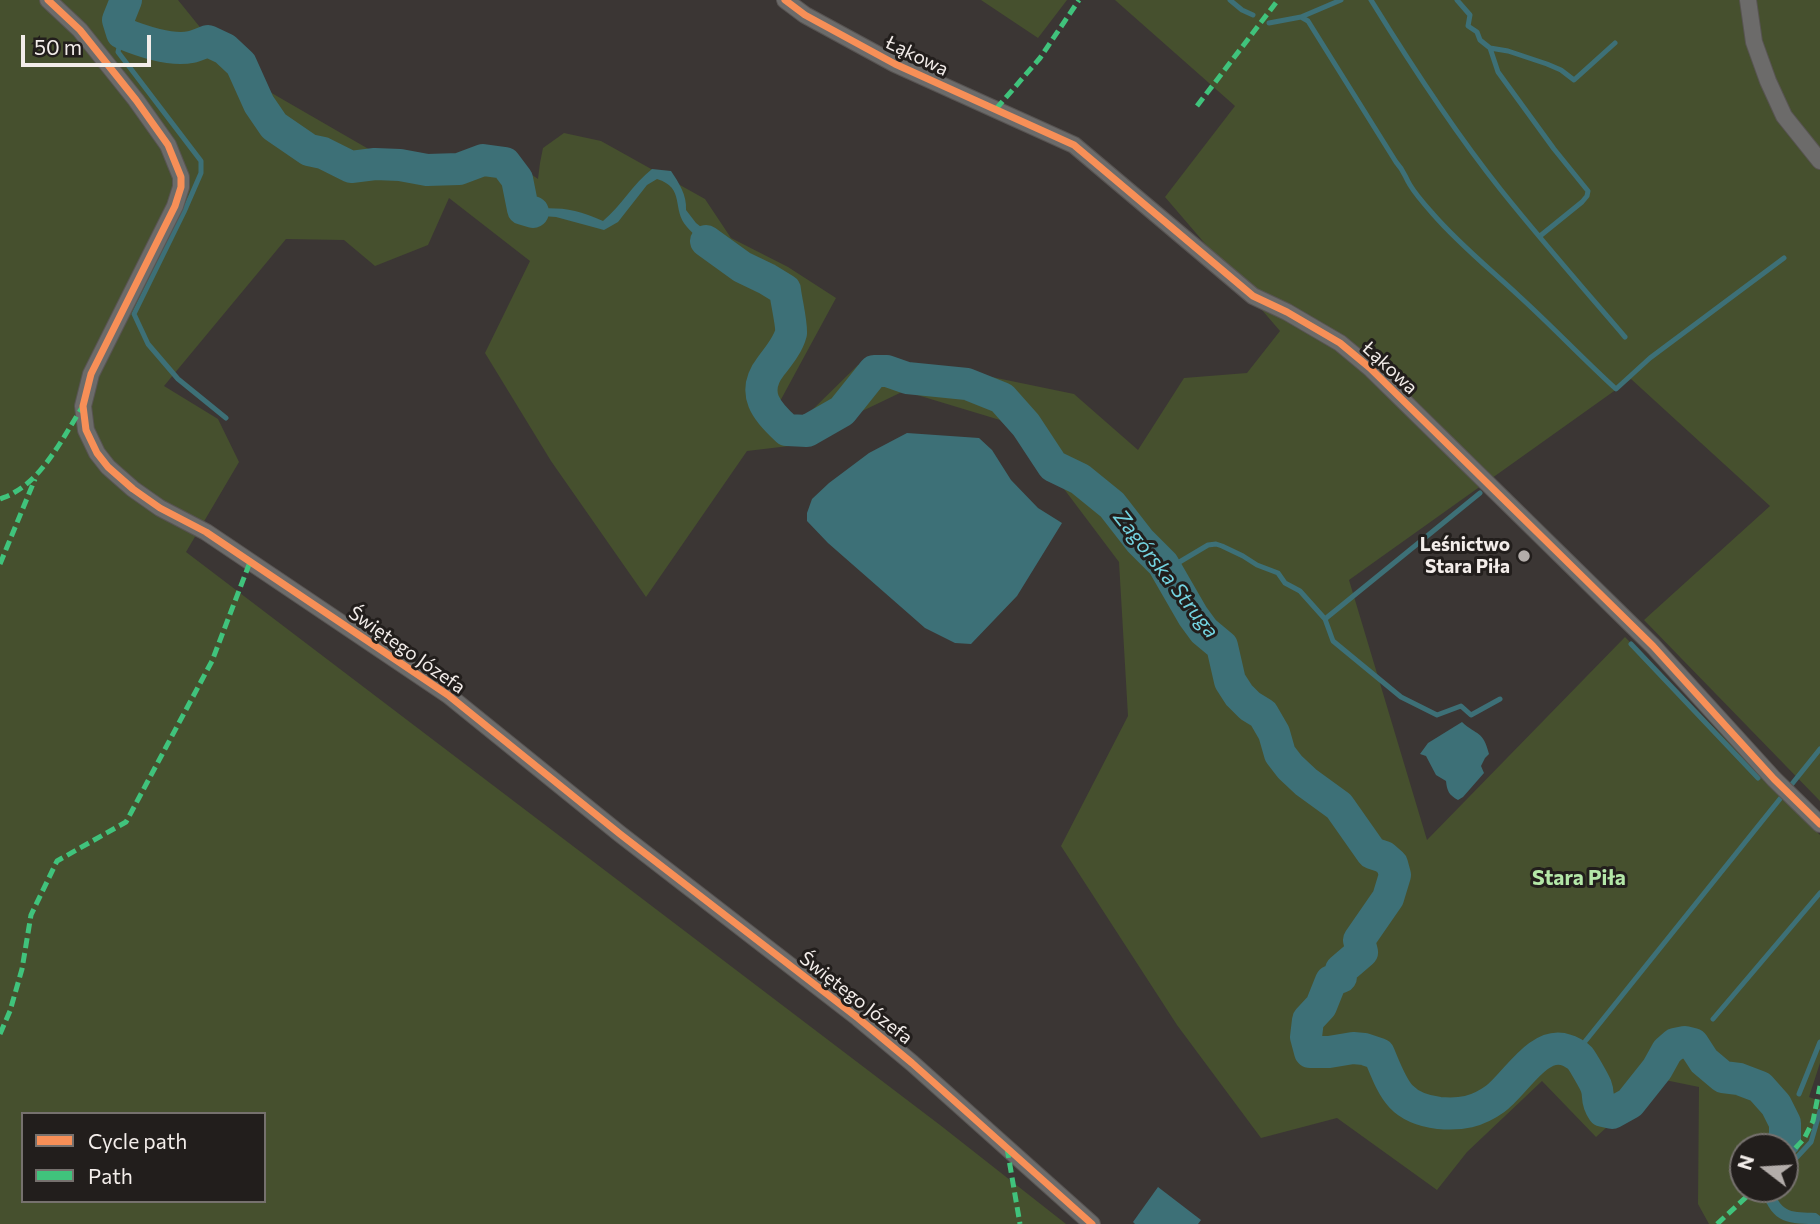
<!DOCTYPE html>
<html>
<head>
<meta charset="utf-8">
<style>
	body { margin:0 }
	#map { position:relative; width:1820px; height:1224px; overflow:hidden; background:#3b3634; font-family:Commissioner,sans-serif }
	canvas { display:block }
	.legend { position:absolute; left:21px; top:1112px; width:245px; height:91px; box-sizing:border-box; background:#221e1c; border:2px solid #76716e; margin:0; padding:9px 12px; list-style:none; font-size:21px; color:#f3edea }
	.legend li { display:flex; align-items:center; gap:14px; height:35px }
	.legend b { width:35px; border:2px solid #76716e }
	.north { position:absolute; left:1729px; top:1133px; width:70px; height:70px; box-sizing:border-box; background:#221e1c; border:2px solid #76716e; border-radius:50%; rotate:287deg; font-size:19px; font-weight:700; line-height:28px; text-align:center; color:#f3edea }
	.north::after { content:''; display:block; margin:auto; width:24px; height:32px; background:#b3adaa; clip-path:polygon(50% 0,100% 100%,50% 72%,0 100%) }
	.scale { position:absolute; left:21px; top:35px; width:130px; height:32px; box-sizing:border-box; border:4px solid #f3edea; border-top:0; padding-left:9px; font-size:21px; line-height:24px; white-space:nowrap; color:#f3edea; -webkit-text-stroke:5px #221e1c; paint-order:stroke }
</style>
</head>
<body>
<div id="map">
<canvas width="1820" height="1224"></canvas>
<ul class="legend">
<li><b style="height:9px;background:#f78f57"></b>Cycle path</li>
<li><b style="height:9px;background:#40c37c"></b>Path</li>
</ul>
<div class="north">N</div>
<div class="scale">50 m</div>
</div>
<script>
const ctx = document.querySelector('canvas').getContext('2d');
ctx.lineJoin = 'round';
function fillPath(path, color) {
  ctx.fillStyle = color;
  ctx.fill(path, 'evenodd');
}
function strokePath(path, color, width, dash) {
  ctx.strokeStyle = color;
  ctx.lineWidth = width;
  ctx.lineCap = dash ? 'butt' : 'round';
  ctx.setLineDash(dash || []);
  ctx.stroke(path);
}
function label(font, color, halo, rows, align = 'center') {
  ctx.font = font + ' Commissioner,sans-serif';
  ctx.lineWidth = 6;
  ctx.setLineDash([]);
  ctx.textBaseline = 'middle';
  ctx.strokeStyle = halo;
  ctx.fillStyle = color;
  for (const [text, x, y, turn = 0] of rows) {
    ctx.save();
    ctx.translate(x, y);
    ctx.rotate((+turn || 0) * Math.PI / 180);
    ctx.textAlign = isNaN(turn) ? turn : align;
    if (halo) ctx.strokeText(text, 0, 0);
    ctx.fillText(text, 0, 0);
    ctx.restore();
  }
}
const green = new Path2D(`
	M 0,0 L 178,0 L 237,73 L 398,166 L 492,148 L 538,179 L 540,163 L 543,148 L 564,133 L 601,141 L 705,199 L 731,238 L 788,267 L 836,298 L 772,416 L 805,417 L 858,365 L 953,369 L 1074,394 L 1138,450 L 1184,378 L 1247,373 L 1280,331 L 1165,197 L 1235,106 L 1115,0 L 1820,0 L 1820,801 L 1644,620 L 1770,506 L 1631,379 L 1349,580 L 1427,840 L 1625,637 L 1820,835 L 1820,1063 L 1809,1097 L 1820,1101 L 1820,1224 L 1709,1224 L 1698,1204 L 1699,1087 L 1660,1079 L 1596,1137 L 1542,1081 L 1467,1152 L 1437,1190 L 1337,1118 L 1261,1138 L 1177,1025 L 1061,846 L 1128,716 L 1119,562 L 1055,477 L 1000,420 L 904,391 L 789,446 L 747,451 L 646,597 L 551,461 L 485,353 L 530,261 L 449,198 L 428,245 L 375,266 L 344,240 L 286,239 L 164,386 L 218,419 L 239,462 L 186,552 L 940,1125 L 1066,1224 L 0,1224 ZM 23,1114 L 264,1114 L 264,1201 L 23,1201 ZM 1743,1147 L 1785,1147 L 1785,1189 L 1743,1189 Z
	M 981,0 L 1067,0 L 1038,38 Z`);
const water = new Path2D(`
	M 652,169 L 671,171 C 679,183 687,195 686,210 L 696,223 L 744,261 L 738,269 C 723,257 698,240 687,227 C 671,209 686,188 657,179 L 647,185 L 618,222 L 604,230 L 556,217 L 528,215 L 519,211 L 511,180 L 521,177 L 527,194 L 529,209 C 559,207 575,208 603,221 C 621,206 633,184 652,169 Z
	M 907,433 L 979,438 L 992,450 L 1011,480 L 1038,508 L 1062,523 L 1017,596 L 971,644 L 955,643 L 925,628 L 828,543 L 807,521 L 807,513 L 812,499 L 829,483 L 869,453 Z
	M 1462,722 C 1477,736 1483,730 1489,754 L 1485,758 L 1481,766 L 1484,773 L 1463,797 L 1458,800 C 1449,795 1447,791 1446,781 L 1436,775 L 1426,756 L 1420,754 L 1428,743 Z
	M 1158,1187 L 1201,1220 L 1198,1224 L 1135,1224 L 1133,1222 Z
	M 1765,1189 L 1773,1189 C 1782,1214 1792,1212 1816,1213 L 1820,1216 L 1820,1224 C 1788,1224 1773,1224 1762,1192 Z`);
const stream = new Path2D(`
	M 1230,0 L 1242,10 L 1253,15
	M 1371,0 C 1411,65 1453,130 1501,190 C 1541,240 1583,288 1625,337
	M 1457,0 L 1470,15 L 1468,26 L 1477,32 L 1480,40 L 1490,48 L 1508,51 L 1547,64 L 1561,70 L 1574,80 L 1615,43
	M 1301,17 L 1341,0
	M 1269,23 L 1301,17 L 1308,21 L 1396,162 C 1405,172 1404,175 1410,185 C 1416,195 1425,205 1433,214 C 1459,244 1490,269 1519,296 C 1552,326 1583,359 1616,389 L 1650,358 L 1784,258
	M 122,33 L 118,52 L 201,161 L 201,173 L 184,212 L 134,314 L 148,344 L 178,379 L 226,418
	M 1490,48 L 1498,72 L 1554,149 L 1588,191 L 1587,196 L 1582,202 L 1540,236
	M 1166,570 L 1208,545 L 1216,544 L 1222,546 L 1243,556 L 1257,565 L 1278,573 L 1285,583 L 1300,591 L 1325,619 L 1333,641 L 1401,697 L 1437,715 L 1461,706 L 1471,715 L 1500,699
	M 1325,619 L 1480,493
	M 1631,644 L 1758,778
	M 1713,1019 L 1820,893
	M 1575,1054 L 1820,749
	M 1799,1094 L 1820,1042
	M 1785,1170 L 1811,1142 L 1820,1111`);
const river = new Path2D(`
	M 126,0 L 118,20 L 122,33 C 141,41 171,51 191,47 C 196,46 202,43 208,41 L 225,49 L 241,64 L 259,104 L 274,126 L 309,150 L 323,153 L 351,167 L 375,164 L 400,165 L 427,170 L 459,169 L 483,160 L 505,163 L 517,179 L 523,209 L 533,212
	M 706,241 L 742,267 L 767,279 L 785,290 C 786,300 792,325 791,333 C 788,345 778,357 771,366 C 750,393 767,412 787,430 L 807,431 L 842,411 L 874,371 L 887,371 L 907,378 L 967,384 L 1002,398 L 1026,425 L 1053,466 L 1080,479 L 1112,505 L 1140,541 L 1163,564 L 1193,616 L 1204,631 L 1222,646 L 1230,681 L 1239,695 L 1250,706 L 1263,714 L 1274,733 L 1280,754 L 1290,767 L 1306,782 L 1339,806 L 1372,853 L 1384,857 L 1392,864 L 1395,875 L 1388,898 L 1359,940 L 1362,952 L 1341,970 L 1341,977 L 1331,981 L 1321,1006 L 1308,1020 L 1306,1037 L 1310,1052 L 1329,1052 L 1353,1048 L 1364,1049 L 1379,1054 C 1393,1087 1398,1108 1439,1113 C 1461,1115 1477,1112 1495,1099 C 1514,1086 1538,1040 1566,1050 C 1570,1051 1577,1055 1580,1058 C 1583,1062 1594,1081 1596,1086 C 1600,1096 1595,1100 1603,1111 L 1612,1113 L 1630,1103 L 1657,1069 L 1667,1051 L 1675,1044 L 1685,1042 L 1693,1044 L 1704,1061 L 1723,1077 L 1739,1079 L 1760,1087 L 1776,1105 L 1785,1123 L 1785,1141 L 1777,1147`);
const street = new Path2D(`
	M 48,0 L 80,30 L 136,100 L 168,145 L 181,177 L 181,187 L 175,206 L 91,374 L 83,406 L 86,430 L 97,453 L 108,467 L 133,489 L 160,508 L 206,532 L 448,695 L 620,834 L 858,1018 L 912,1063 L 1092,1224
	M 785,0 L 805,15 L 895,64 L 1074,145 L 1253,296 L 1287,312 L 1340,343 L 1370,368 L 1653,646 L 1774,779 L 1820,824
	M 1748,0 L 1754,42 L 1768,81 L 1784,116 L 1820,161`);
const quiet = new Path2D(`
	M 1197,106 L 1278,0
	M 996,109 L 1040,58 L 1079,0
	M 0,499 C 5,497 11,495 15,492 C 45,475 65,434 83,406
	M 0,564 L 35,479
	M 0,1034 L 10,1011 L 22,969 L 31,915 L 57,861 L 126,822 L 212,661 L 250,562
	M 1007,1148 L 1020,1224
	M 1785,1159 L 1804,1139 L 1813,1121 L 1820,1086
	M 1717,1224 L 1755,1189`);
const cycleway = new Path2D(`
	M 48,0 L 80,30 L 136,100 L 168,145 L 181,177 L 181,187 L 175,206 L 91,374 L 83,406 L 86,430 L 97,453 L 108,467 L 133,489 L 160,508 L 206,532 L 448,695 L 620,834 L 858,1018 L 912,1063 L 1092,1224
	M 785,0 L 805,15 L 895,64 L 1074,145 L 1253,296 L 1287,312 L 1340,343 L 1370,368 L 1653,646 L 1774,779 L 1820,824`);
const markers = [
	[1524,556,7,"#b3adaa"]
];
const streetNames = [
	["Łąkowa",917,56,26],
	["Łąkowa",1390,368,43],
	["Świętego Józefa",407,650,35],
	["Świętego Józefa",856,998,38]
];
const poiNames = [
	["Leśnictwo",1510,545],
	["Stara Piła",1510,567]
];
const waterNames = [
	["Zagórska Struga",1166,574,52]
];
const neighbourhoodNames = [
	["Stara Piła",1579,878]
];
fillPath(green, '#46502e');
fillPath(water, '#3d7077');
strokePath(stream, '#3d7077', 5);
strokePath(river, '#3d7077', 32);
strokePath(street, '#585452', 18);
strokePath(street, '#6c6b6a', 16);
strokePath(quiet, '#40c37c', 5, [10, 5]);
strokePath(cycleway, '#f78f57', 7);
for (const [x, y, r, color] of markers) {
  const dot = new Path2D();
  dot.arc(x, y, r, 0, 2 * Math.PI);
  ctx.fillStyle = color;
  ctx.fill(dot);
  strokePath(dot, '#221e1c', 2.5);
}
label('19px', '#f3edea', '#221e1c', streetNames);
label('bold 19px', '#f3edea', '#221e1c', poiNames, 'right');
label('italic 21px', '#73d2df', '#221e1c', waterNames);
label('bold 21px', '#b4e7a8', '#221e1c', neighbourhoodNames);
</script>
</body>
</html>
